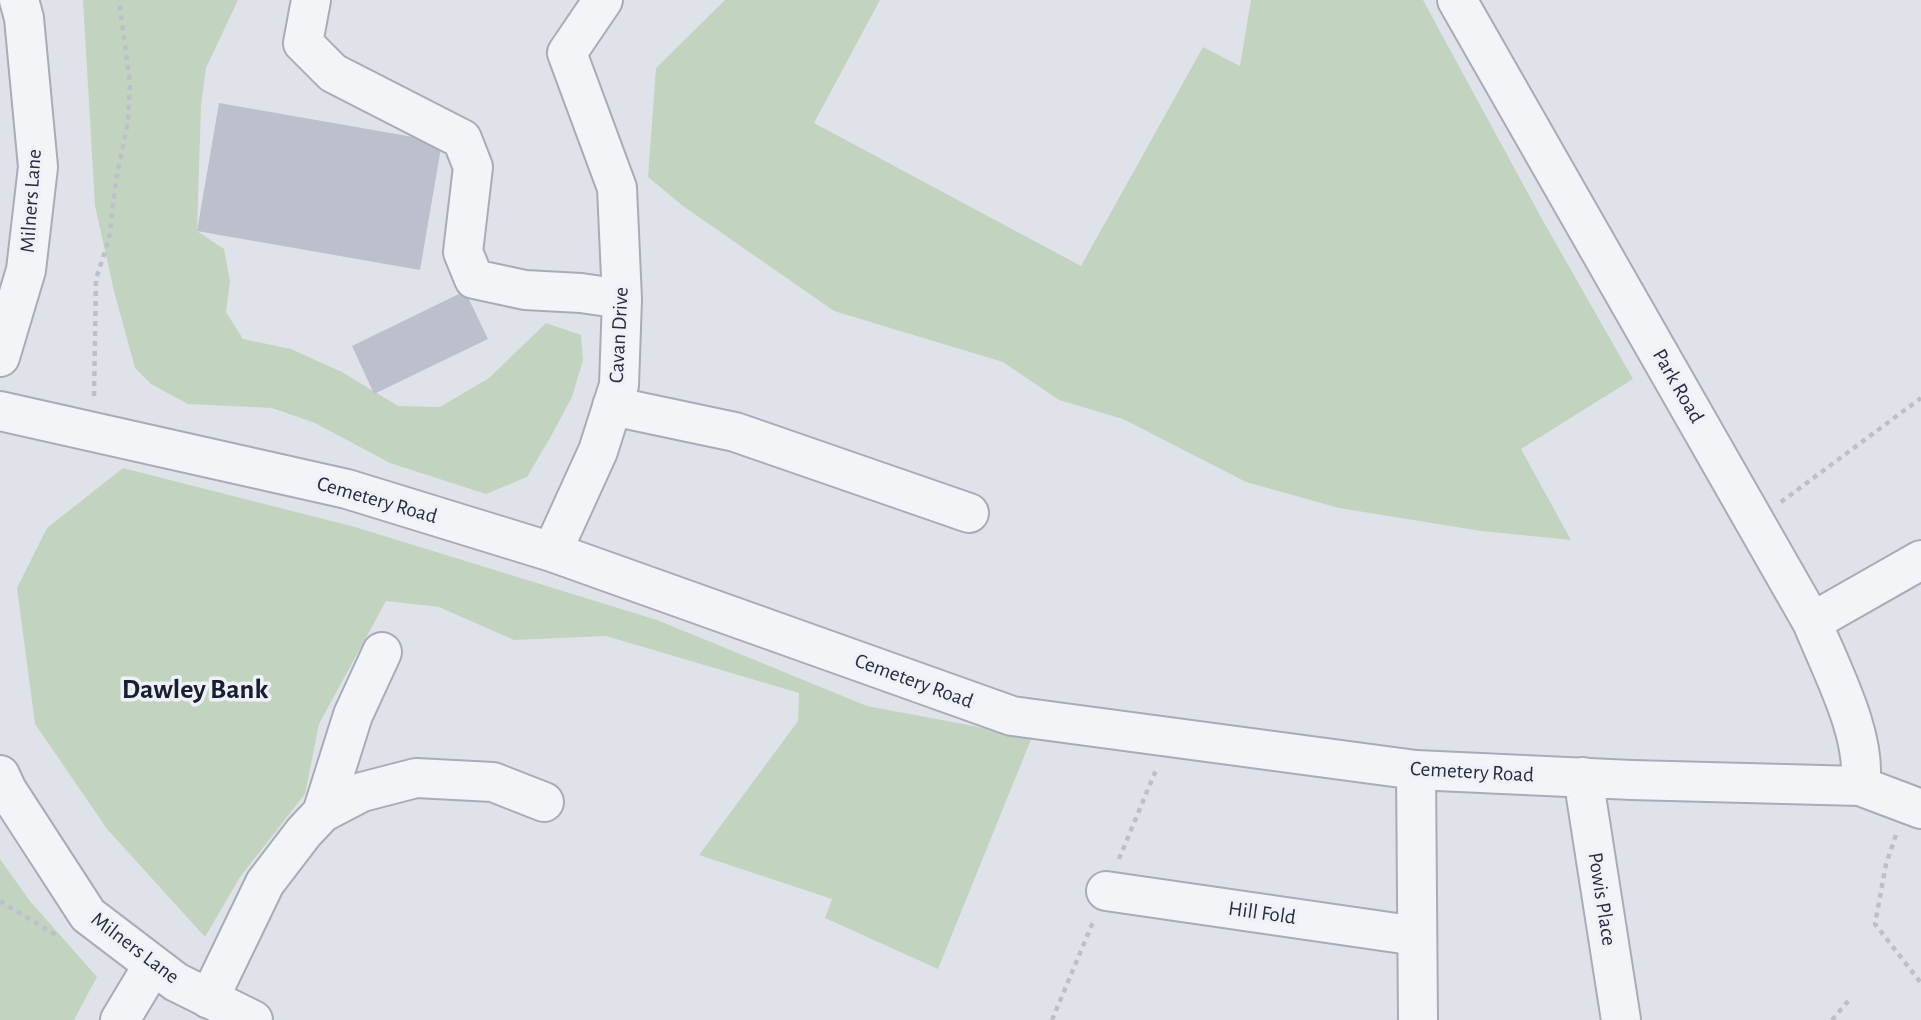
<!DOCTYPE html>
<html>
<head>
<meta charset="utf-8">
<style>
	body { margin:0 }
	canvas { display:block; background:#e0e2ea }
</style>
</head>
<body>
<canvas width="1921" height="1020"></canvas>
<script>
const ctx = document.querySelector('canvas').getContext('2d');
ctx.lineJoin = 'round';
function fillPath(path, color) {
  ctx.fillStyle = color;
  ctx.fill(path, 'evenodd');
}
function strokePath(path, color, width, dash) {
  ctx.strokeStyle = color;
  ctx.lineWidth = width;
  ctx.lineCap = dash ? 'butt' : 'round';
  ctx.setLineDash(dash || []);
  ctx.stroke(path);
}
function label(font, color, halo, rows, align = 'center') {
  ctx.font = font + ' "Alegreya Sans",sans-serif';
  ctx.lineWidth = 7;
  ctx.setLineDash([]);
  ctx.textBaseline = 'middle';
  ctx.strokeStyle = halo;
  ctx.fillStyle = color;
  for (const [text, x, y, turn = 0] of rows) {
    ctx.save();
    ctx.translate(x, y);
    ctx.rotate((+turn || 0) * Math.PI / 180);
    ctx.textAlign = isNaN(turn) ? turn : align;
    if (halo) ctx.strokeText(text, 0, 0);
    ctx.fillText(text, 0, 0);
    ctx.restore();
  }
}
const green = new Path2D(`
	M 83,0 L 238,0 L 206,68 L 201,105 L 197,231 L 224,249 L 230,281 L 226,312 L 243,339 L 291,349 L 342,372 L 398,406 L 440,407 L 489,378 L 546,323 L 581,335 L 583,360 L 572,397 L 550,438 L 527,477 L 486,494 L 390,463 L 315,423 L 272,408 L 188,404 L 151,384 L 135,368 L 114,291 L 95,206 Z
	M 725,0 L 880,0 L 814,123 L 1081,266 L 1203,47 L 1240,66 L 1251,0 L 1423,0 L 1542,219 L 1633,379 L 1521,449 L 1571,540 L 1481,531 L 1339,508 L 1246,482 L 1123,419 L 1059,400 L 1003,362 L 834,311 L 683,206 L 648,177 L 656,68 Z
	M 123,468 L 355,527 L 657,620 L 867,706 L 1032,737 L 938,969 L 825,918 L 832,899 L 699,855 L 798,721 L 799,693 L 606,636 L 514,640 L 439,607 L 386,601 L 319,724 L 305,794 L 240,877 L 205,937 L 107,829 L 35,724 L 17,588 L 47,528 Z
	M 0,859 L 30,901 L 97,977 L 74,1020 L 0,1020 Z`);
const building = new Path2D(`
	M 219,103 L 442,142 L 420,270 L 197,231 Z
	M 465,291 L 488,339 L 374,394 L 352,346 Z`);
const path = new Path2D(`
	M 94,396 L 96,279 L 109,239 L 116,180 L 128,122 L 130,83 L 119,0
	M 1781,502 L 1921,398
	M 1896,835 L 1886,864 L 1875,924 L 1921,983
	M 1119,859 L 1156,770
	M 0,901 L 59,937
	M 1052,1020 L 1093,922
	M 1832,1020 L 1849,1000`);
const minor = new Path2D(`
	M 311,0 L 303,43 L 333,73 L 462,139 L 473,167 L 463,252 L 474,279 L 525,290 L 581,293 L 622,299
	M 1457,0 L 1812,622 C 1831,669 1868,737 1860,786
	M 0,357 L 26,270 L 38,167 L 24,18 L 19,0
	M 612,406 L 735,432 L 969,513
	M 0,411 L 347,489 L 552,552 L 1012,716 L 1416,770 L 1632,780 L 1860,786 L 1921,809
	M 552,552 L 598,451 L 619,385 L 622,299 L 617,188 L 567,53 L 603,0
	M 1812,622 L 1921,560
	M 1416,770 L 1418,1020
	M 0,775 L 7,790 L 88,915 L 176,982 L 253,1020
	M 1583,777 L 1621,1020
	M 322,813 L 353,715 L 382,652
	M 1106,891 L 1417,936
	M 209,999 L 265,883 L 304,832 L 322,813 L 362,792 L 416,778 L 493,782 L 544,802
	M 120,1020 L 153,965`);
const streetNames = [
	["Milners Lane",31,201,-86],
	["Cavan Drive",619,335,-87],
	["Park Road",1678,386,60],
	["Cemetery Road",377,500,16],
	["Cemetery Road",914,681,20],
	["Cemetery Road",1472,772,3],
	["Powis Place",1602,899,81],
	["Hill Fold",1262,913,8],
	["Milners Lane",135,948,37]
];
const districtNames = [
	["Dawley Bank",195,690]
];
fillPath(green, '#c2d4c0');
fillPath(building, '#bcc0cd');
strokePath(minor, '#a8abb8', 42);
strokePath(path, '#bec0c9', 4.5, [5, 5]);
strokePath(minor, '#f3f4f8', 38);
label('21px', '#272c42', '#eff1f7', streetNames);
label('bold 28px', '#191e33', '#eff1f7', districtNames);
</script>
</body>
</html>
